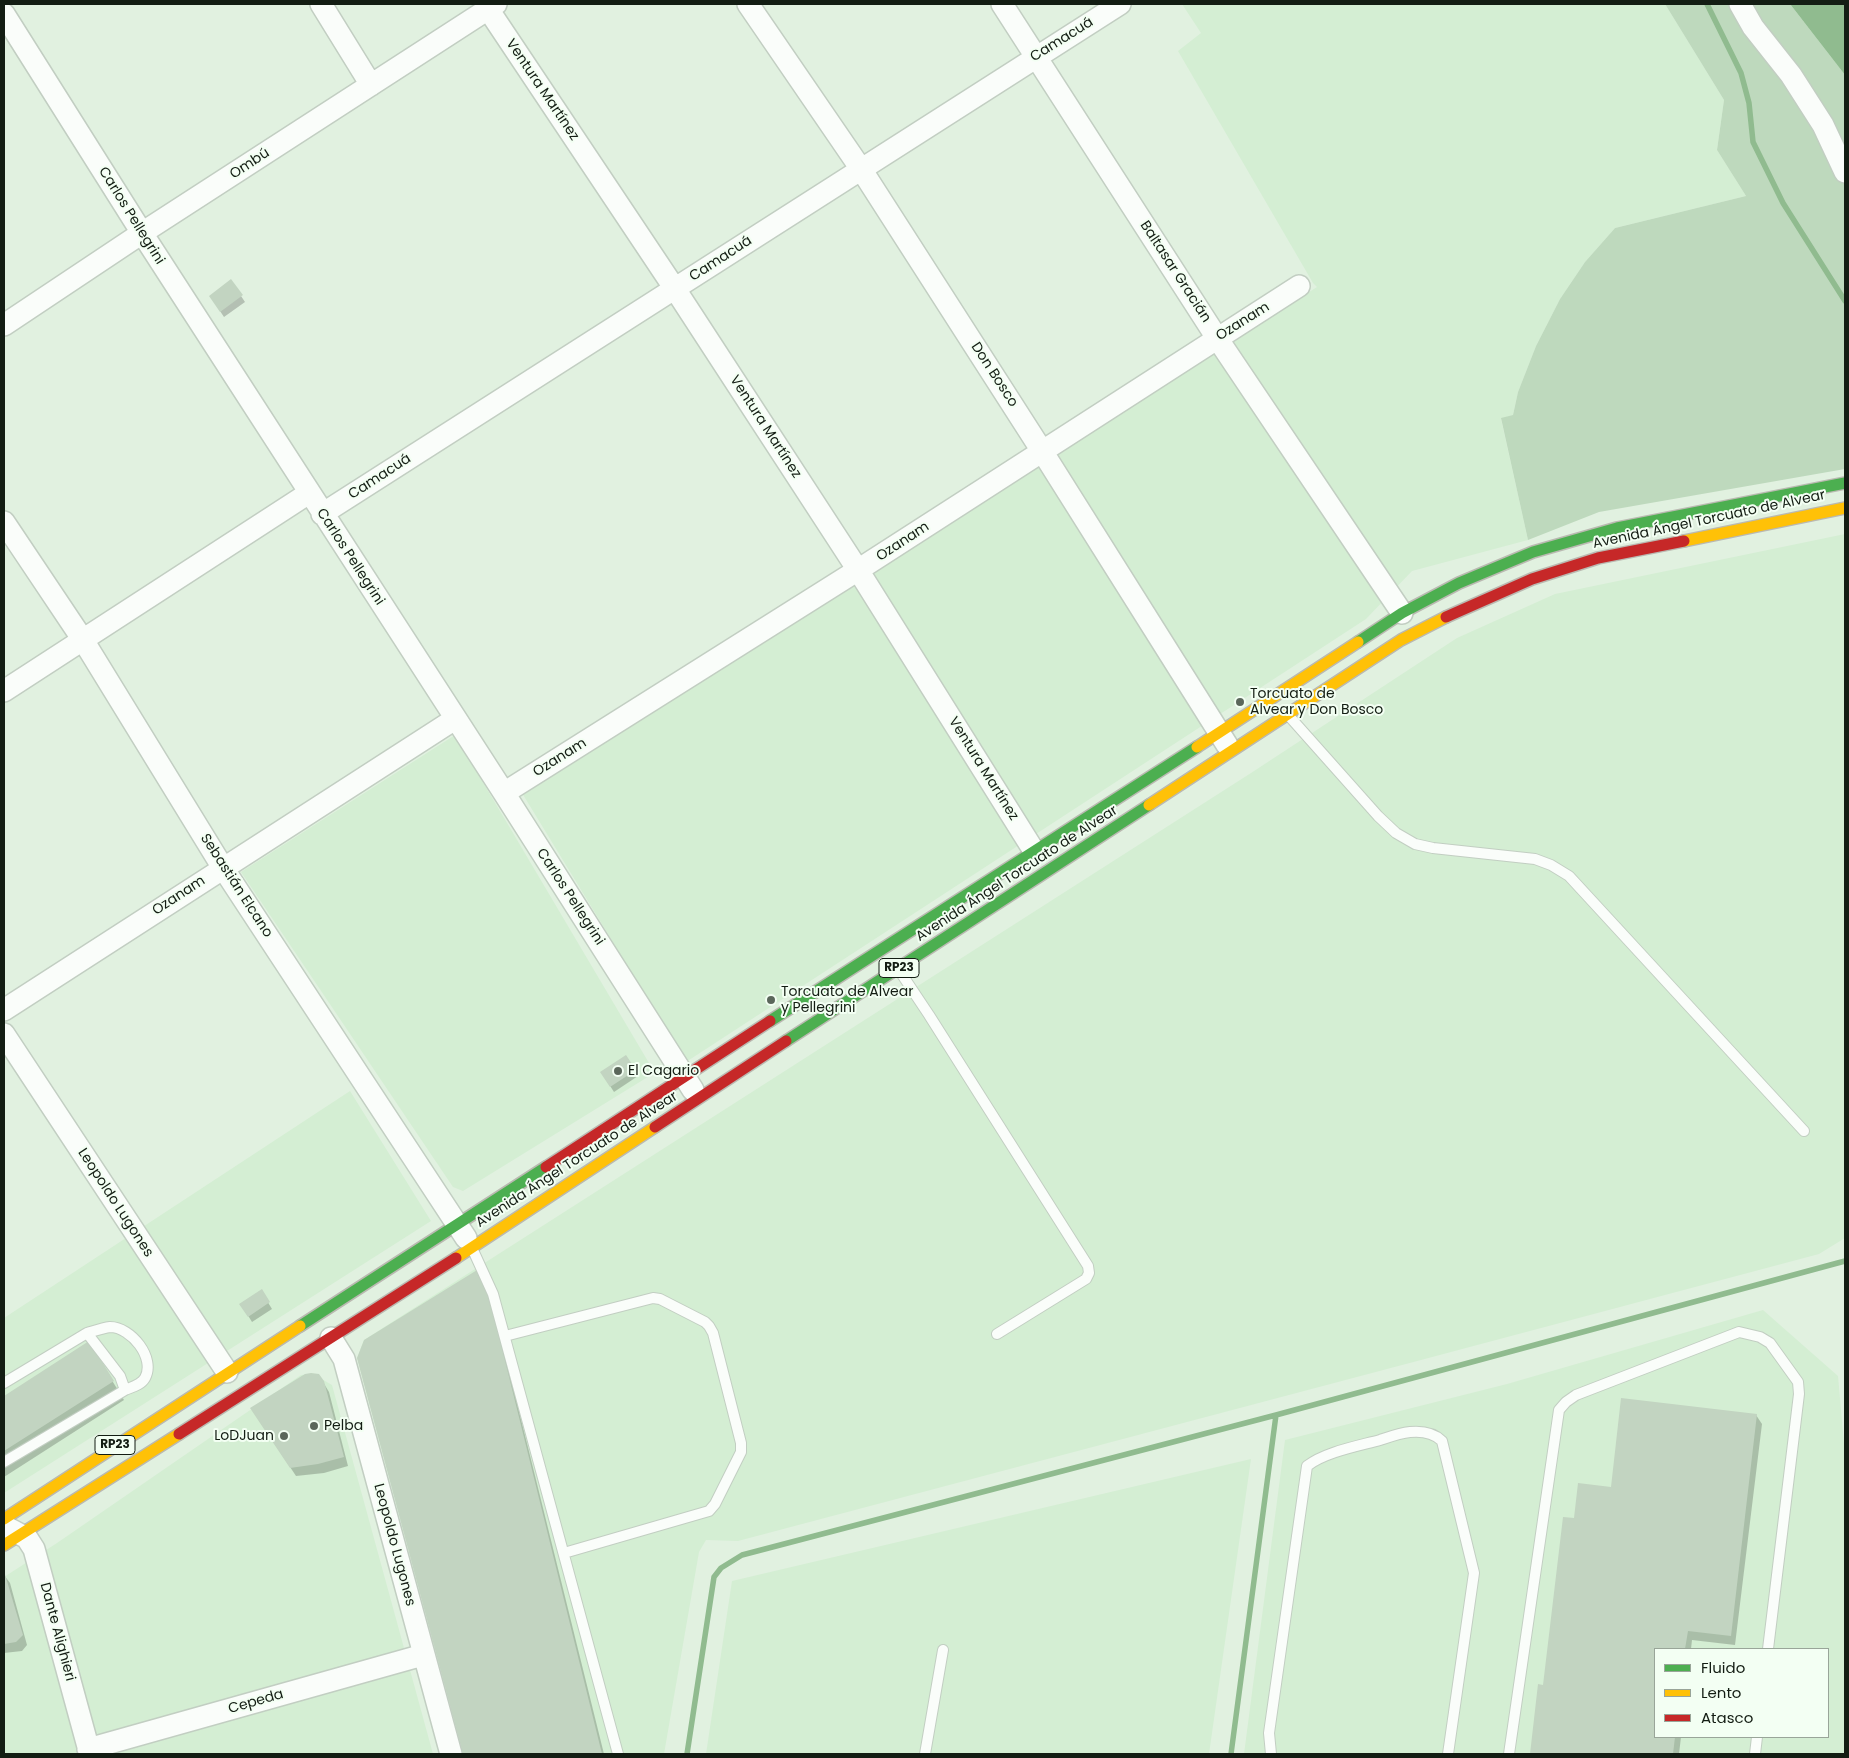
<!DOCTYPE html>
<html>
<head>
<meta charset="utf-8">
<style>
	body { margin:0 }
	#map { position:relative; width:1849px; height:1758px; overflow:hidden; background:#e1f1e0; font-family:Poppins,sans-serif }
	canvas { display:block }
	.frame { position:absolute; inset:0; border:5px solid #131d13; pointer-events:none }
	.legend { position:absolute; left:1654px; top:1648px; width:175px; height:90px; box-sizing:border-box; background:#f3fff3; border:1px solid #99a599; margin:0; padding:6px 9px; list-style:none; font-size:15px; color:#131d13 }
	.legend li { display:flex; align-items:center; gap:10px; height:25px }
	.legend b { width:25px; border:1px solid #99a599 }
</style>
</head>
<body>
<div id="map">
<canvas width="1849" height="1758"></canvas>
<div class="frame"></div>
<ul class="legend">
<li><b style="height:6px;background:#4caf50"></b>Fluido</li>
<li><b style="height:6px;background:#ffc107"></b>Lento</li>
<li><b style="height:6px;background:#c62828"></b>Atasco</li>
</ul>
</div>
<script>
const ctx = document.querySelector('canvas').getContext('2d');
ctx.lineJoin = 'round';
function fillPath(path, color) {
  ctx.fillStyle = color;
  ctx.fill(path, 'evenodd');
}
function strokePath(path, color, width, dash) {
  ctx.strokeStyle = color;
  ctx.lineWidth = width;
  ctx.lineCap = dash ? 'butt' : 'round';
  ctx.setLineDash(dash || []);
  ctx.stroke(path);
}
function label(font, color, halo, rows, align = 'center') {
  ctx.font = font + ' Poppins,sans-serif';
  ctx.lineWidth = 4;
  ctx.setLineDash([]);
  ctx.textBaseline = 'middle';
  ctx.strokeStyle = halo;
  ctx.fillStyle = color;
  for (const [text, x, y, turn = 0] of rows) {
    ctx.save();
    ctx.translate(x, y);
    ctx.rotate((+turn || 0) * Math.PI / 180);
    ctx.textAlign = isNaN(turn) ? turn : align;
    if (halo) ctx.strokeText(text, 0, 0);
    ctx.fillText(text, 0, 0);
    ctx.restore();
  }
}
const built = new Path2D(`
	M 1182,4 L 1665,4 L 1724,100 L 1717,150 L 1746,196 L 1615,228 L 1585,262 L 1560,299 L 1536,346 L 1518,392 L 1513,415 L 1501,419 L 1528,540 L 1412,571 L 1366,619 L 686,1062 L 522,793 L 1317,287 L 1313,283 L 1178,51 L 1201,33 Z
	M 1845,534 L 1845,1238 L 1819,1254 L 1421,1360 L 738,1541 L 706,1540 L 699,1552 L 664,1754 L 463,1754 L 357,1358 L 364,1340 L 1251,773 L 1457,638 L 1555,594 Z
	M 455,735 L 649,1063 L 651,1075 L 463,1191 L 453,1187 L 241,872 Z
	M 350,1091 L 431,1221 L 4,1493 L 4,1318 Z
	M 1763,1310 L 1838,1376 L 1845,1455 L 1845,1754 L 1244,1754 L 1285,1440 L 1507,1384 ZM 1655,1649 L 1828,1649 L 1828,1737 L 1655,1737 Z
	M 313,1374 L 332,1385 L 433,1754 L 4,1754 L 4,1577 L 57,1543 L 301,1375 Z
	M 1251,1459 L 1209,1754 L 706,1754 L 732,1581 Z`);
const green = new Path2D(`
	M 1665,4 L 1790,4 L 1845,75 L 1845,469 L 1599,512 L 1528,540 L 1501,418 L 1513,415 L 1518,392 L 1536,346 L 1560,299 L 1585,262 L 1615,228 L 1746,196 L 1717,150 L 1724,100 Z`);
const water = new Path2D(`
	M 1790,4 L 1845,4 L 1845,75 Z`);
const shadow = new Path2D(`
	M 231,281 L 245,302 L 224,317 L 214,302 Z
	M 626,1056 L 638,1076 L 614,1092 L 605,1078 Z
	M 486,1278 L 604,1754 L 464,1754 L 359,1358 Z
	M 261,1291 L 272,1309 L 252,1322 L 241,1304 Z
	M 89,1343 L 124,1400 L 4,1477 L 4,1397 Z
	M 323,1382 L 329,1392 L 348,1466 L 324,1473 L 296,1476 L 257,1417 Z
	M 1756,1415 L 1762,1424 L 1735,1645 L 1692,1640 L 1691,1649 L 1655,1649 L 1655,1737 L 1681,1737 L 1679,1754 L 1531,1754 L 1539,1685 L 1544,1686 L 1575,1519 L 1612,1488 Z
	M 4,1575 L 10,1583 L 27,1645 L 22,1651 L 4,1653 Z`);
const stream = new Path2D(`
	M 1707,4 L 1741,73 L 1749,103 L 1753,142 L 1783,203 L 1845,301
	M 687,1754 L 714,1577 L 721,1568 L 742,1555 L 1276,1415 L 1845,1261
	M 1231,1754 L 1276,1415`);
const building = new Path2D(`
	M 231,279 L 243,295 L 220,312 L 209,296 Z
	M 626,1055 L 636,1070 L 610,1087 L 600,1072 Z
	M 482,1267 L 602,1754 L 463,1754 L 357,1358 L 364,1340 Z
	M 262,1289 L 270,1302 L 248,1317 L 239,1304 Z
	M 89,1341 L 114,1381 L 4,1451 L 4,1396 Z
	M 311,1373 L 319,1374 L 324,1381 L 344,1457 L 318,1464 L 290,1468 L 250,1408 L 305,1374 Z
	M 1621,1398 L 1757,1414 L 1731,1636 L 1688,1631 L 1685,1649 L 1655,1649 L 1655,1737 L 1675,1737 L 1673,1754 L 1530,1754 L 1538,1684 L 1543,1685 L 1563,1517 L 1574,1518 L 1578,1483 L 1611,1487 Z
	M 4,1571 L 23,1635 L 16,1642 L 4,1644 Z`);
const lane = new Path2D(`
	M 1289,716 L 1378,816 L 1396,833 L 1415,844 L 1433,848 L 1535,859 L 1551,865 L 1569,876 L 1804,1131
	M 899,970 L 929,1015 L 1088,1266 L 1089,1273 L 1086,1279 L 997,1334
	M 472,1248 L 493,1294 L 618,1754
	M 87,1333 C 94,1331 103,1328 110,1327 C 131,1327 156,1358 145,1378 C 141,1385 132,1387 125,1390
	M 505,1336 L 653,1298 L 660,1299 L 705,1322 L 709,1326 L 713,1333 L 741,1443 L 741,1452 L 715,1504 L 709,1511 L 564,1553
	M 4,1383 L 87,1333 L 120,1376 L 125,1390 L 4,1462
	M 925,1754 L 943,1650
	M 1271,1754 L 1269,1733 L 1307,1466 C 1325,1452 1358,1446 1380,1440 C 1389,1437 1400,1433 1410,1432 C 1421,1431 1434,1433 1442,1441 L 1474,1573 L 1448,1754
	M 1509,1754 L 1559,1410 L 1566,1402 L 1576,1395 L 1739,1332 L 1760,1337 L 1770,1343 L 1798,1382 L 1799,1394 L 1768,1649
	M 1755,1754 L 1757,1737`);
const street = new Path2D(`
	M 321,4 L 371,85
	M 748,4 L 861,169 L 1042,451 L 1227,745
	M 1002,4 L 1217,338 L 1402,613
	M 1740,4 L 1753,27 L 1791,75 L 1823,125 L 1845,172
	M 488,9 L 675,289 L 858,570 L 1034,851
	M 4,14 L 142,233 L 504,793 L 693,1090
	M 4,325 L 142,233 L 496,4
	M 322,514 L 1120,4
	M 4,522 L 83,640 L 223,868 L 466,1238
	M 4,691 L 309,493
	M 504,793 L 858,570 L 1299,286
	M 4,1010 L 455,719
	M 4,1034 L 227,1372
	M 331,1338 L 344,1359 L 451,1754
	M 8,1528 L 27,1538 L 34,1549 L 90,1754
	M 88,1749 L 423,1655`);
const fast = new Path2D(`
	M 1358,642 L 1402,613 L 1459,583 L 1533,552 L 1617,528 L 1845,483
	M 770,1021 L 1197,747
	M 786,1041 L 1149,805
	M 300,1326 L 546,1167`);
const slow = new Path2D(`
	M 1684,541 L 1845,508
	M 1197,747 L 1358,642
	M 1149,805 L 1401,640 L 1446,617
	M 456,1258 L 655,1127
	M 4,1519 L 300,1326
	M 4,1545 L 179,1434`);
const jam = new Path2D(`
	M 1446,617 L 1532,579 L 1598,558 L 1684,541
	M 655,1127 L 786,1041
	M 546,1167 L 770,1021
	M 179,1434 L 456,1258`);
const markers = [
	[1240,702,5,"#5b675b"],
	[771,1000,5,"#5b675b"],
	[618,1071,5,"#5b675b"],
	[314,1426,5,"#5b675b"],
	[284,1436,5,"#5b675b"]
];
const shields = [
	[899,968,40],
	[115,1445,40]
];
const shieldNames = [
	["RP23",899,968],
	["RP23",115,1445]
];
const streetNames = [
	["Camacuá",1062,40,-32],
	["Ventura Martínez",542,90,56],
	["Ombú",250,164,-33],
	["Carlos Pellegrini",131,216,58],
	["Camacuá",721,259,-33],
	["Baltasar Gracián",1175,272,57],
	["Ozanam",1243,322,-32],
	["Don Bosco",994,375,57],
	["Ventura Martínez",765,427,57],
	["Camacuá",380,477,-33],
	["Avenida Ángel Torcuato de Alvear",1709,520,-12],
	["Ozanam",903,542,-33],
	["Carlos Pellegrini",350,557,57],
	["Ozanam",560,758,-32],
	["Ventura Martínez",983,769,58],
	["Avenida Ángel Torcuato de Alvear",1017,874,-33],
	["Sebastián Elcano",236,886,57],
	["Ozanam",179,896,-33],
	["Carlos Pellegrini",570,897,57],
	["Avenida Ángel Torcuato de Alvear",577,1160,-33],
	["Leopoldo Lugones",115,1203,57],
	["Leopoldo Lugones",394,1545,75],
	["Dante Alighieri",57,1632,75],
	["Cepeda",256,1702,-16]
];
const poiNames = [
	["Torcuato de",1250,694],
	["Alvear y Don Bosco",1250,710],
	["Torcuato de Alvear",781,992],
	["y Pellegrini",781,1008],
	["El Cagario",628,1071],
	["Pelba",324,1426],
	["LoDJuan",274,1436,"right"]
];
fillPath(built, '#d4eed3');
fillPath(green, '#bed9bd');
fillPath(water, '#90bb8f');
fillPath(shadow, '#0003');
strokePath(stream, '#90bb8f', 5.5);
fillPath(building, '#c2d4c1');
strokePath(lane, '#c2cec2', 12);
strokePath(street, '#c2cec2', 24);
strokePath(fast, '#bab9b1', 14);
strokePath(slow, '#bab9b1', 14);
strokePath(jam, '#bab9b1', 14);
strokePath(lane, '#fafdfa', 10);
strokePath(street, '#fafdfa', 21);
strokePath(fast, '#4caf50', 11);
strokePath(slow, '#ffc107', 11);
strokePath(jam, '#c62828', 11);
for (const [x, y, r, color] of markers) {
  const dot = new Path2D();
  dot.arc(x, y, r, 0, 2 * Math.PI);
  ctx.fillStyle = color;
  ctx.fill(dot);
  strokePath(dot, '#f3fff3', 2);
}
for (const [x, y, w] of shields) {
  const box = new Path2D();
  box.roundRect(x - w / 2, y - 9.5, w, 19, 4);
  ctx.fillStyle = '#f3fff3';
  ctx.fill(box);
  strokePath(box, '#131d13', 1);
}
label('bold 12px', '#131d13', null, shieldNames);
label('14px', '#131d13', '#f3fff3', streetNames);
label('14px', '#131d13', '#f3fff3', poiNames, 'left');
</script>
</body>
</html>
